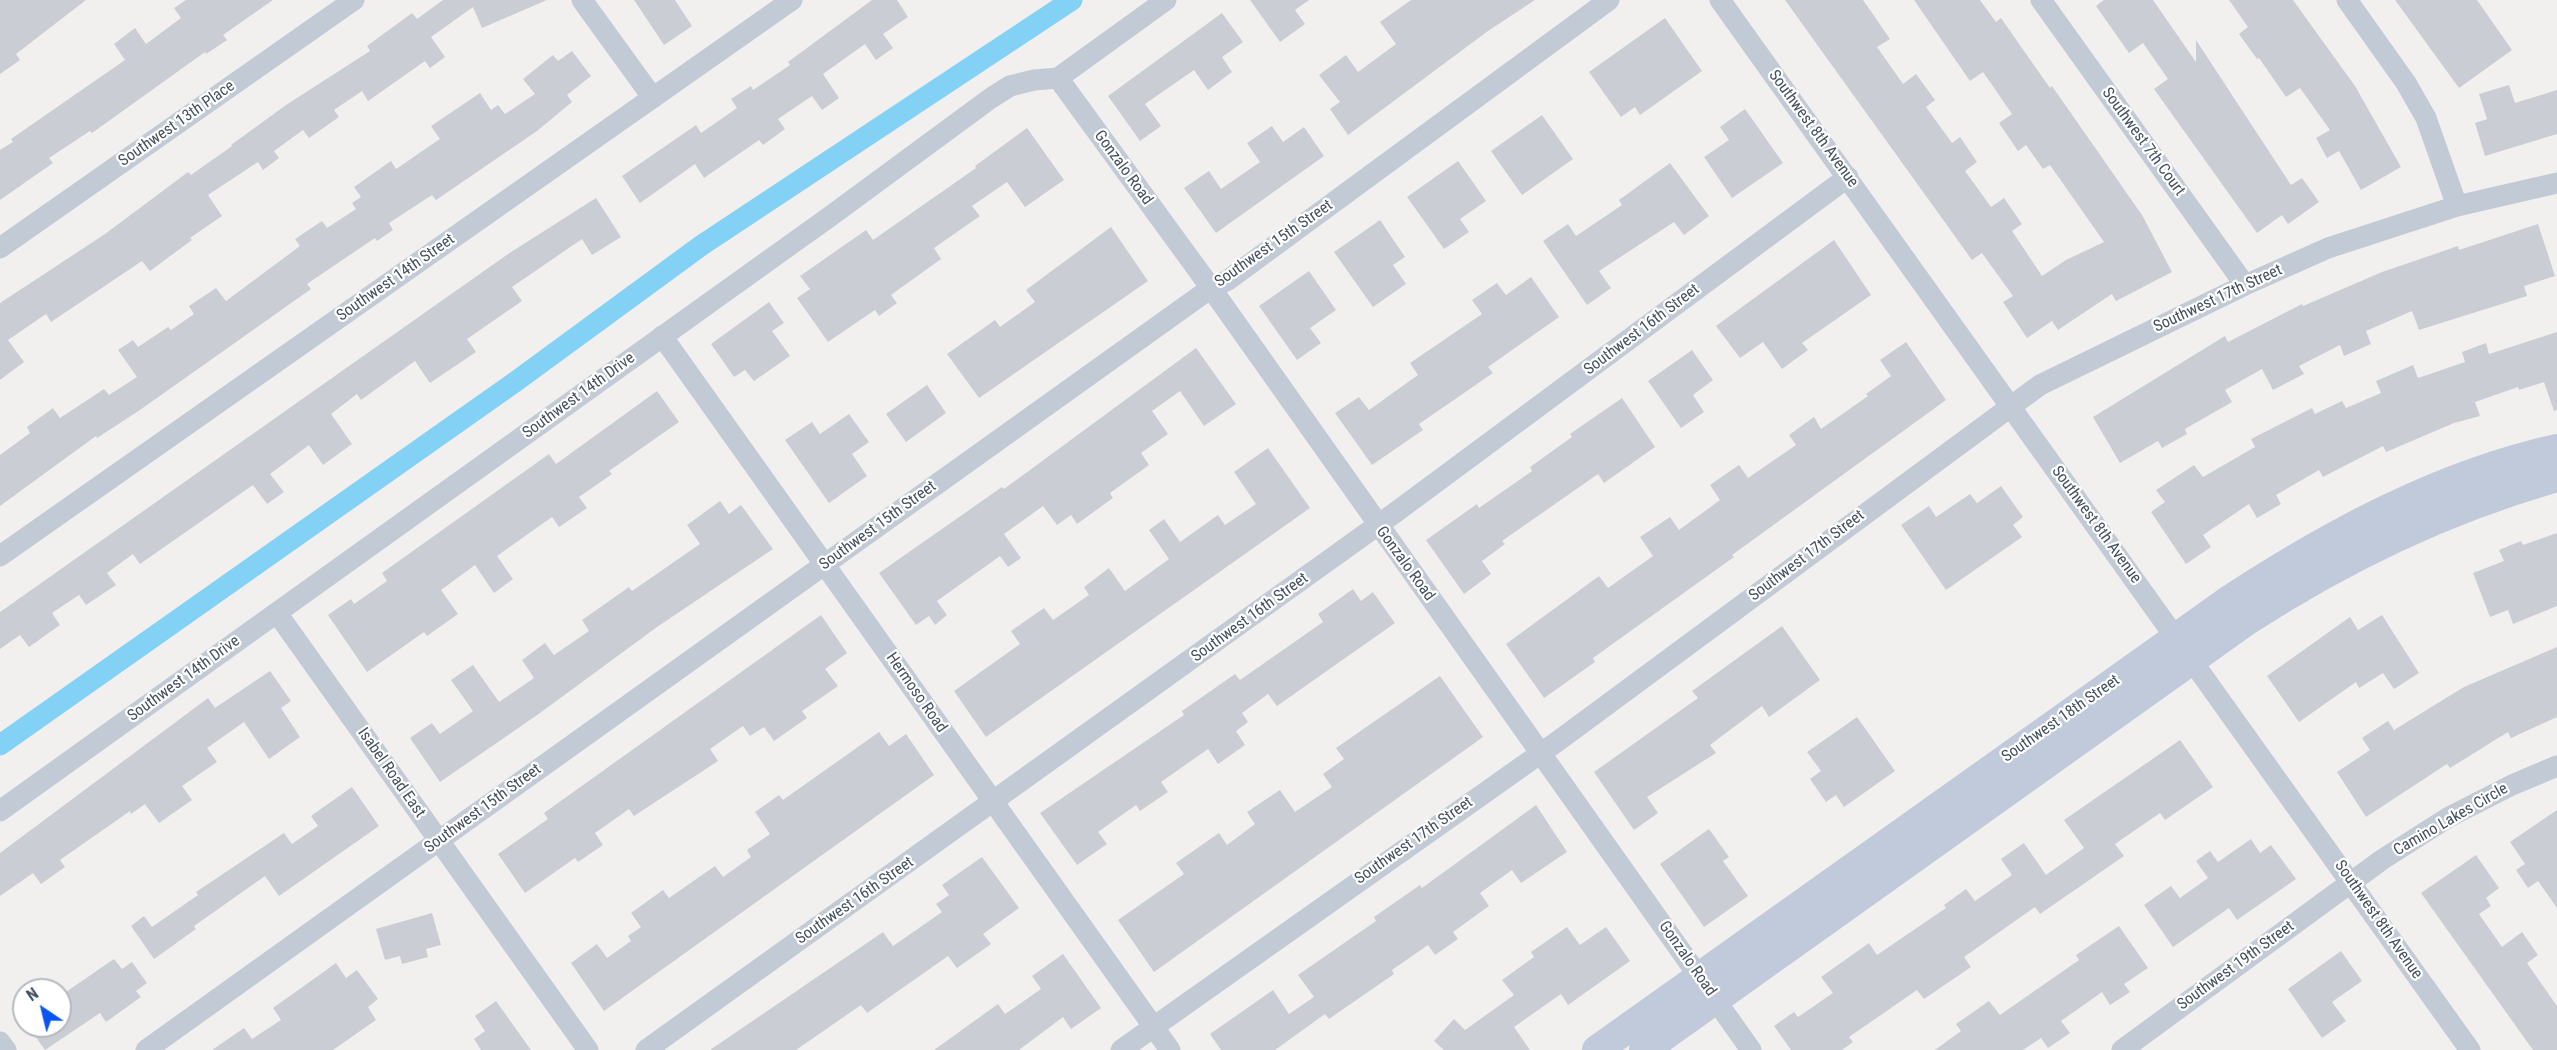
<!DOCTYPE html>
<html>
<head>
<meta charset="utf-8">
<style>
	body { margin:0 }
	#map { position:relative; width:2557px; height:1050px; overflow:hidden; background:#f2efef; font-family:"Roboto Condensed",sans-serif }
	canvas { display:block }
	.north { position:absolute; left:12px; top:978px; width:60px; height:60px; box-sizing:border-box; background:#fff; border:2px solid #b5b9bf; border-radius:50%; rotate:325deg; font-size:16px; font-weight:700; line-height:24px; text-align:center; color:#45505f }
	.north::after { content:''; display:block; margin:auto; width:21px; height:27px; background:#0956f2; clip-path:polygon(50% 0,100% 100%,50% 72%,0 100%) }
</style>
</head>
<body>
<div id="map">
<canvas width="2557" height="1050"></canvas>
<div class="north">N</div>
</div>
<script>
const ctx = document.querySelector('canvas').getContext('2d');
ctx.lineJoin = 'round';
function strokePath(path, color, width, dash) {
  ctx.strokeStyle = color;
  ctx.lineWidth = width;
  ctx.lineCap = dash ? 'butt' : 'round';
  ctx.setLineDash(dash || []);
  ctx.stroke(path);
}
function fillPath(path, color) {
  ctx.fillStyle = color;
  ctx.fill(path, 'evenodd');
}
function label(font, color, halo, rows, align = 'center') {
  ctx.font = font + ' "Roboto Condensed",sans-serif';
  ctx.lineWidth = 4.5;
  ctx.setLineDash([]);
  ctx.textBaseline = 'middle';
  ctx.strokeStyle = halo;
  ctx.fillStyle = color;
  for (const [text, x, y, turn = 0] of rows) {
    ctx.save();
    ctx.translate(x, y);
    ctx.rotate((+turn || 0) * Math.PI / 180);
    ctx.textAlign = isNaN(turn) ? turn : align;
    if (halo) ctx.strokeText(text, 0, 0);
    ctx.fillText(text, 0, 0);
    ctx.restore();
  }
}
const canal = new Path2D(`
	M 0,745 L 515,382 L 702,245 L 1072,0`);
const building = new Path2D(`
	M 0,0 L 86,0 L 16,54 L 20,60 L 0,74 Z
	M 186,0 L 273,0 L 223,35 L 227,40 L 206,54 L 205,52 L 92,133 L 90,131 L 49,158 L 53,163 L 0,200 L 0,150 L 13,142 L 11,139 L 125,60 L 114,44 L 135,28 L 146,44 L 181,18 L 174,8 Z
	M 443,0 L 547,0 L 482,28 L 473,7 L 431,37 L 445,57 L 430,68 L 425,61 L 368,101 L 362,91 L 334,110 L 339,117 L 309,138 L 303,130 L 274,151 L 279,158 L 263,170 L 258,162 L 208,195 L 222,216 L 190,238 L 192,240 L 150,271 L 142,261 L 51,322 L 46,314 L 8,340 L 24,362 L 0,380 L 0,303 L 105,234 L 188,172 L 191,175 L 232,146 L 231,145 L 286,105 L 370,51 L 367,46 L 412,13 L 417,19 Z
	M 634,0 L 675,0 L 692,26 L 664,45 Z
	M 872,0 L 897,0 L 908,17 L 883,34 L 893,48 L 876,60 L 865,44 L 823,74 L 839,98 L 822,110 L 812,96 L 778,119 L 785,129 L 763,145 L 759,140 L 704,178 L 695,164 L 640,203 L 622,176 L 696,125 L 701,133 L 737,108 L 731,99 L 751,86 L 753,90 L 790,65 L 788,62 Z
	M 1250,0 L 1309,0 L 1295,10 L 1305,24 L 1280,42 Z
	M 1411,0 L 1535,0 L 1488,31 L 1348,135 L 1330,109 L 1340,102 L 1319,75 L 1346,55 L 1358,72 L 1396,44 L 1380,22 Z
	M 1785,0 L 1863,0 L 1890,39 L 1877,47 L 1903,84 L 1916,74 L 1935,100 L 1926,107 L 1952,143 L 1960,137 L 1977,162 L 1965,171 L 1991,207 L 2004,198 L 2022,224 L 2012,231 L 2042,276 L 2066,260 L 2104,242 L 2050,165 L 2043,169 L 2026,145 L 2018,151 L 1999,123 L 2012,114 L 1983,72 L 1970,81 L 1914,0 L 1980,0 L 1996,22 L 2001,18 L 2050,88 L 2052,86 L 2142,215 L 2172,272 L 2116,301 L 2112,294 L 2058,330 L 2052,321 L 2027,338 L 2003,302 L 2013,296 L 1982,253 L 1972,260 Z
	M 2104,0 L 2153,0 L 2196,62 L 2196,40 L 2291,185 L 2302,178 L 2319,202 L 2288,224 L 2282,215 L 2257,233 L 2154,89 L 2168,79 L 2143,43 L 2129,53 L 2096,6 Z
	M 2229,0 L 2293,0 L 2355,86 L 2401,167 L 2361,190 L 2339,151 L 2327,158 L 2316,138 L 2330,130 L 2300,88 L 2286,97 L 2259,58 L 2257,59 L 2239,34 L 2248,27 Z
	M 2395,0 L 2477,0 L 2512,50 L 2459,88 Z
	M 1222,13 L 1243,42 L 1222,57 L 1232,72 L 1208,90 L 1194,70 L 1145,104 L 1161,126 L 1140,141 L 1108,96 Z
	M 1665,18 L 1702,71 L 1640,115 L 1635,107 L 1621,117 L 1589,72 Z
	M 572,51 L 591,76 L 567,95 L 572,102 L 537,131 L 436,200 L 432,195 L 389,223 L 393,230 L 377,241 L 375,238 L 307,284 L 311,289 L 140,410 L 97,438 L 96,436 L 0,506 L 0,455 L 30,433 L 27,427 L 53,408 L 60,418 L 104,389 L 109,395 L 137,377 L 118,350 L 133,340 L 138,347 L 168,327 L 171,330 L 194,314 L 189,306 L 216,288 L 226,301 L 300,246 L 295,239 L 322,221 L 327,228 L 356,209 L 352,203 L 361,197 L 354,187 L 391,161 L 396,169 L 440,139 L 431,126 L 480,93 L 491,110 L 498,105 L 505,114 L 535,94 L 523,79 L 553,55 L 558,61 Z
	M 2509,85 L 2515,103 L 2557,90 L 2557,134 L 2485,156 L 2475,123 L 2487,119 L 2479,94 Z
	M 1745,109 L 1783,163 L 1732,198 L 1704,157 L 1729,140 L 1720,127 Z
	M 1542,115 L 1573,159 L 1522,195 L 1491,151 Z
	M 1272,126 L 1283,142 L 1304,127 L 1324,156 L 1216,233 L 1184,188 L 1209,171 L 1221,189 L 1260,162 L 1247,143 Z
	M 1027,128 L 1064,180 L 1025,207 L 1007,182 L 972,206 L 980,216 L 934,248 L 941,259 L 891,295 L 897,303 L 879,316 L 875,310 L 828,342 L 797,298 L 810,289 L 800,276 L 866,230 L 873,240 L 976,168 L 975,166 Z
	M 1458,161 L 1486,201 L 1460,219 L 1469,232 L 1444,249 L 1407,197 Z
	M 1670,163 L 1709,216 L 1684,235 L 1674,222 L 1599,271 L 1611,288 L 1587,305 L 1543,241 L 1568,224 L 1576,236 L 1622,205 L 1619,200 Z
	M 596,198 L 621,237 L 592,255 L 582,239 L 512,287 L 522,301 L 467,339 L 476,352 L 430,383 L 415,361 L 361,400 L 357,394 L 331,414 L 352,444 L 323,465 L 309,445 L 270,474 L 284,492 L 267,504 L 253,485 L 140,564 L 133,554 L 107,573 L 116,585 L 86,605 L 79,595 L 52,613 L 60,625 L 29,647 L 20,635 L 0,649 L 0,612 L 508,254 Z
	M 1380,220 L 1405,257 L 1393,265 L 1406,284 L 1373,307 L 1334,252 Z
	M 2538,224 L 2555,276 L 2524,286 L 2527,296 L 2419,330 L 2412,311 L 2366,331 L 2371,344 L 2344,356 L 2340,345 L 2299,366 L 2304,374 L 2273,390 L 2262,369 L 2225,390 L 2232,402 L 2185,429 L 2187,434 L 2162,448 L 2158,441 L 2120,463 L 2093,417 L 2225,336 L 2228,342 L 2302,304 L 2303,306 L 2382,272 L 2458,246 L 2459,250 Z
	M 1111,227 L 1148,281 L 979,398 L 947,354 L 995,320 L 1000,327 L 1035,302 L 1026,290 Z
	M 1834,240 L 1871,295 L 1802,343 L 1808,350 L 1782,369 L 1763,342 L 1740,358 L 1716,326 Z
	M 1309,271 L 1336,310 L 1310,328 L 1321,343 L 1297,360 L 1259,306 Z
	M 1531,277 L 1559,317 L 1488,367 L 1493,373 L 1419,424 L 1423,430 L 1372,465 L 1335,413 L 1359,397 L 1369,410 L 1418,375 L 1410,363 L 1482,314 L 1472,300 L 1497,283 L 1506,295 Z
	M 769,302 L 784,323 L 772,331 L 790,356 L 754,381 L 745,370 L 734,377 L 711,344 Z
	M 2557,332 L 2557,410 L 2554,411 L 2544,382 L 2519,390 L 2518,387 L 2475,402 L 2480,416 L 2454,423 L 2386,452 L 2383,446 L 2323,477 L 2319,470 L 2276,495 L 2281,504 L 2257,518 L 2249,504 L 2203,535 L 2211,547 L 2186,564 L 2151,512 L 2165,502 L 2156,490 L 2194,465 L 2203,477 L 2255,447 L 2251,439 L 2312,408 L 2315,414 L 2342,401 L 2346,408 L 2381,393 L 2376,381 L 2413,365 L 2418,378 L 2465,362 L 2462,352 L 2486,343 L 2489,354 Z
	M 1906,342 L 1946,400 L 1732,555 L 1734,557 L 1593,658 L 1595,662 L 1544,698 L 1506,644 L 1599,576 L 1608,588 L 1653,556 L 1640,537 L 1670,517 L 1679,530 L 1720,500 L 1710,485 L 1739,465 L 1748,478 L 1796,445 L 1789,435 L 1814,417 L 1821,429 L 1868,396 L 1866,394 L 1891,376 L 1880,360 Z
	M 1196,348 L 1236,404 L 1204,426 L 1180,391 L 1152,411 L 1168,434 L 1141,453 L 1149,465 L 1110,493 L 1113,498 L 1077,524 L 1071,515 L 1057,525 L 1043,506 L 1004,534 L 1021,558 L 1008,567 L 1000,556 L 937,601 L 947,615 L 935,625 L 929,616 L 916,625 L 879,573 L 1002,487 L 1004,489 Z
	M 1692,350 L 1713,380 L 1693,395 L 1704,412 L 1681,428 L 1648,381 Z
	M 927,385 L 946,413 L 906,442 L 886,414 Z
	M 657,391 L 679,422 L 609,471 L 612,474 L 579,497 L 587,508 L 559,527 L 552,517 L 497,556 L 513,579 L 494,593 L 475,565 L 441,590 L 458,614 L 427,636 L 424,632 L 367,672 L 328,615 L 351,599 L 354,604 L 387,581 L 382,573 L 549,454 L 556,464 Z
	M 1622,398 L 1655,447 L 1604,483 L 1598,474 L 1502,541 L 1505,544 L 1482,561 L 1491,574 L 1464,594 L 1426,540 L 1477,504 L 1479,508 L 1532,471 L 1530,467 L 1572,437 L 1570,434 Z
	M 849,414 L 869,442 L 852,454 L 867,476 L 829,503 L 785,440 L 812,422 L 820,434 Z
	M 1268,448 L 1310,508 L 986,737 L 954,691 L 1020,644 L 1011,631 L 1044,608 L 1053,620 L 1089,595 L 1084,587 L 1109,568 L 1125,591 L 1169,559 L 1149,530 L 1164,519 L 1180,542 L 1218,515 L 1225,525 L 1256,504 L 1234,472 Z
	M 2001,486 L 2023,517 L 2013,525 L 2022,537 L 1946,590 L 1901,525 L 1929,506 L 1936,517 L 1970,494 L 1977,503 Z
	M 720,501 L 729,514 L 741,505 L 773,549 L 657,627 L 540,713 L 440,782 L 410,738 L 432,723 L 440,734 L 473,711 L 451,680 L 473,665 L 499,702 L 534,678 L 522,660 L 545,643 L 554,655 L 589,631 L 582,620 L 629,587 L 632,591 L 700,544 L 687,525 Z
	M 2557,533 L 2557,606 L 2513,624 L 2508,610 L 2490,617 L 2473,573 L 2504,561 L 2499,550 L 2521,541 L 2523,545 Z
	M 1353,589 L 1361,601 L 1373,592 L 1395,623 L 1277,706 L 1268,694 L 1242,713 L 1248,722 L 1236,731 L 1245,745 L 1218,764 L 1208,749 L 1161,782 L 1168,792 L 1140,811 L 1136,805 L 1098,832 L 1107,844 L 1077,865 L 1040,813 L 1184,715 L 1182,711 L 1235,674 L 1240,680 L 1323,622 L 1318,614 Z
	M 821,615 L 847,653 L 825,669 L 838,686 L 802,711 L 807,718 L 774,741 L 764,727 L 750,736 L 743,726 L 710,749 L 718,761 L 634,816 L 629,809 L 595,833 L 603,845 L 578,862 L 575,858 L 525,893 L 498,854 L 548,819 L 544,813 Z
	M 2382,615 L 2419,673 L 2394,689 L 2383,673 L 2359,688 L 2356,682 L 2299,722 L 2267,676 L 2350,617 L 2358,630 Z
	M 1782,626 L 1820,680 L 1769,717 L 1762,706 L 1710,745 L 1716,753 L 1647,797 L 1658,813 L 1634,830 L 1594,772 L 1698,698 L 1692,691 Z
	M 2557,647 L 2557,717 L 2511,738 L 2508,732 L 2450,768 L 2447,764 L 2366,817 L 2337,772 L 2370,750 L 2362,738 L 2388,721 L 2394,730 L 2464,687 Z
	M 270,671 L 291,701 L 281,708 L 300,737 L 269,759 L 244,722 L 207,748 L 217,762 L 182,786 L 192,800 L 159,823 L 145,804 L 131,814 L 130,811 L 60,860 L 65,867 L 41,884 L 33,873 L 0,896 L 0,853 L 208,698 L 215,708 Z
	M 1440,676 L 1483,737 L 1154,972 L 1118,920 L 1184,874 L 1176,863 L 1219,833 L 1227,845 L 1255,824 L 1247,812 L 1280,790 L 1295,812 L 1332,787 L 1323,774 L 1344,759 L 1336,748 Z
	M 1857,717 L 1895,771 L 1844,807 L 1836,795 L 1826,802 L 1810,779 L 1821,771 L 1807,752 Z
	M 879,732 L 889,746 L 906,734 L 934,775 L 604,1011 L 571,963 L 597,944 L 607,958 L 631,941 L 628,936 L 641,927 L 631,913 L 663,890 L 669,898 L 715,866 L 723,877 L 751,857 L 747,850 L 770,834 L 755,812 L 779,795 L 783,800 Z
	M 2180,740 L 2213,787 L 2165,820 L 2160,813 L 2115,844 L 2124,856 L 2040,914 L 2035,907 L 1964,957 L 1971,967 L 1924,999 L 1917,990 L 1849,1037 L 1853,1042 L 1842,1050 L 1791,1050 L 1774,1026 L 1794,1012 L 1798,1017 L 1833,993 L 1821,977 L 1869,943 L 1877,955 L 1946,908 L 1944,905 L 1966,889 L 1975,901 L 2012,875 L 2001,859 L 2024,843 L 2046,875 L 2084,848 L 2064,820 Z
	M 352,787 L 379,826 L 279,896 L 265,876 L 194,926 L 196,929 L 154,959 L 131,926 L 144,916 L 152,927 L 198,895 L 196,892 L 284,833 L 292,844 L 318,826 L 311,816 Z
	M 1536,805 L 1567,852 L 1521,883 L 1512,870 L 1480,893 L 1489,906 L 1453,932 L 1458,939 L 1435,955 L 1428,945 L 1392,970 L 1394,974 L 1329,1019 L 1325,1014 L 1275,1050 L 1221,1050 L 1210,1034 L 1273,990 L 1289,1014 L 1314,997 L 1298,975 L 1376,921 L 1374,917 L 1420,885 L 1422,888 Z
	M 2557,810 L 2557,908 L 2538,881 L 2528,888 L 2516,870 L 2525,864 L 2510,842 Z
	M 1709,829 L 1729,857 L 1723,861 L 1748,896 L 1704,927 L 1660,864 Z
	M 2251,839 L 2260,853 L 2271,845 L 2296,879 L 2237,920 L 2229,908 L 2173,947 L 2144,905 L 2171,886 L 2180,898 L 2208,878 L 2196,861 L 2210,851 L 2218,862 Z
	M 2476,855 L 2499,888 L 2486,898 L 2491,906 L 2479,914 L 2502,947 L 2522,932 L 2538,955 L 2527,963 L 2557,1006 L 2557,1050 L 2533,1050 L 2421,893 Z
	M 982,857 L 1019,908 L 983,934 L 991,944 L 957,968 L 948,956 L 867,1013 L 861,1005 L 796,1050 L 710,1050 L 883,932 L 893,946 L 942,912 L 936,904 L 949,895 L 942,885 Z
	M 432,913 L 441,945 L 426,949 L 428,957 L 402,964 L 400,956 L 385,960 L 376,929 Z
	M 2119,926 L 2148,968 L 2124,984 L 2130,992 L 2110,1005 L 2102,992 L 2061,1021 L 2070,1033 L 2048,1048 L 2041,1038 L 2023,1050 L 1935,1050 L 1961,1031 L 1956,1024 L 1989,1001 L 2000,1015 L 2079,960 L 2076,955 Z
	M 1567,927 L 1580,945 L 1606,927 L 1630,961 L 1568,1005 L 1561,994 L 1514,1027 L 1530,1050 L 1444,1050 L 1434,1041 L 1454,1019 L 1465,1030 L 1514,995 L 1502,980 L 1534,957 L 1531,952 Z
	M 2341,951 L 2362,981 L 2332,1002 L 2346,1021 L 2322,1038 L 2288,989 Z
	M 1063,954 L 1101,1008 L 1071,1029 L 1063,1017 L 1019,1050 L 934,1050 L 998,1004 L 1005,1014 L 1041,989 L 1032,976 Z
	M 114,959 L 122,969 L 132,962 L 147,983 L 136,991 L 141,997 L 106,1022 L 100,1013 L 45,1050 L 28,1026 L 60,1026 L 60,996 Z
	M 336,963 L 346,978 L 357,970 L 378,999 L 368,1007 L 376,1020 L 333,1050 L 212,1050 L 244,1028 L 252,1039 L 281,1020 L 273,1008 Z
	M 496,1001 L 531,1050 L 481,1050 L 474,1039 L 485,1031 L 475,1016 Z`);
const minor = new Path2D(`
	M 582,0 L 653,98
	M 1720,0 L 2470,1050
	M 2041,0 L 2245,285
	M 2347,0 L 2406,83 L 2426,118 L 2457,206
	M 1058,78 L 1211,288 L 1751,1050
	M 0,248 L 354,0
	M 662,336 L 1170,1050
	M 0,556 L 792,0
	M 277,613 L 588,1050
	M 0,811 L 832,215 L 991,98 L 1010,86 L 1034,80 L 1058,78 L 1166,0
	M 0,1042 L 6,1050
	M 146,1050 L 1211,288 L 1228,280 L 1609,0
	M 646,1050 L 1396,512 L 1848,177
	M 1121,1050 L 1558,741 L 2040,385 L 2245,285 L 2328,248 L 2457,206 L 2557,183
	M 2122,1050 L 2383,859 L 2449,817 L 2512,785 L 2557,766`);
const secondary = new Path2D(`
	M 1597,1050 L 2231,599 C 2331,534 2440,475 2557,449
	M 1644,1050 L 2246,621 C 2345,557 2443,510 2557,477`);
const streetNames = [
	["Southwest 13th Place",177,124,-35],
	["Southwest 8th Avenue",1813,129,54],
	["Southwest 7th Court",2143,142,54],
	["Gonzalo Road",1123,168,54],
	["Southwest 15th Street",1274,244,-35],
	["Southwest 14th Street",396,278,-35],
	["Southwest 17th Street",2218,299,-25],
	["Southwest 16th Street",1642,330,-37],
	["Southwest 14th Drive",579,396,-36],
	["Southwest 8th Avenue",2096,525,54],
	["Southwest 15th Street",878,526,-36],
	["Southwest 17th Street",1807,556,-37],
	["Gonzalo Road",1405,564,54],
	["Southwest 16th Street",1250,618,-36],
	["Southwest 14th Drive",184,679,-36],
	["Hermoso Road",916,693,55],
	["Southwest 18th Street",2061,719,-35],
	["Isabel Road East",391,773,55],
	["Southwest 15th Street",483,809,-36],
	["Camino Lakes Circle",2451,820,-30],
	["Southwest 17th Street",1414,841,-35],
	["Southwest 16th Street",855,901,-35],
	["Southwest 8th Avenue",2378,920,55],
	["Gonzalo Road",1687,959,55],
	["Southwest 19th Street",2236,966,-36]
];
strokePath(canal, '#83d1f4', 21);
fillPath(building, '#cbcdd5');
strokePath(minor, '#c1cad5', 21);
strokePath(secondary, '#c0cada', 30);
label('16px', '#45505f', '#fff', streetNames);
</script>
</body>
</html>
